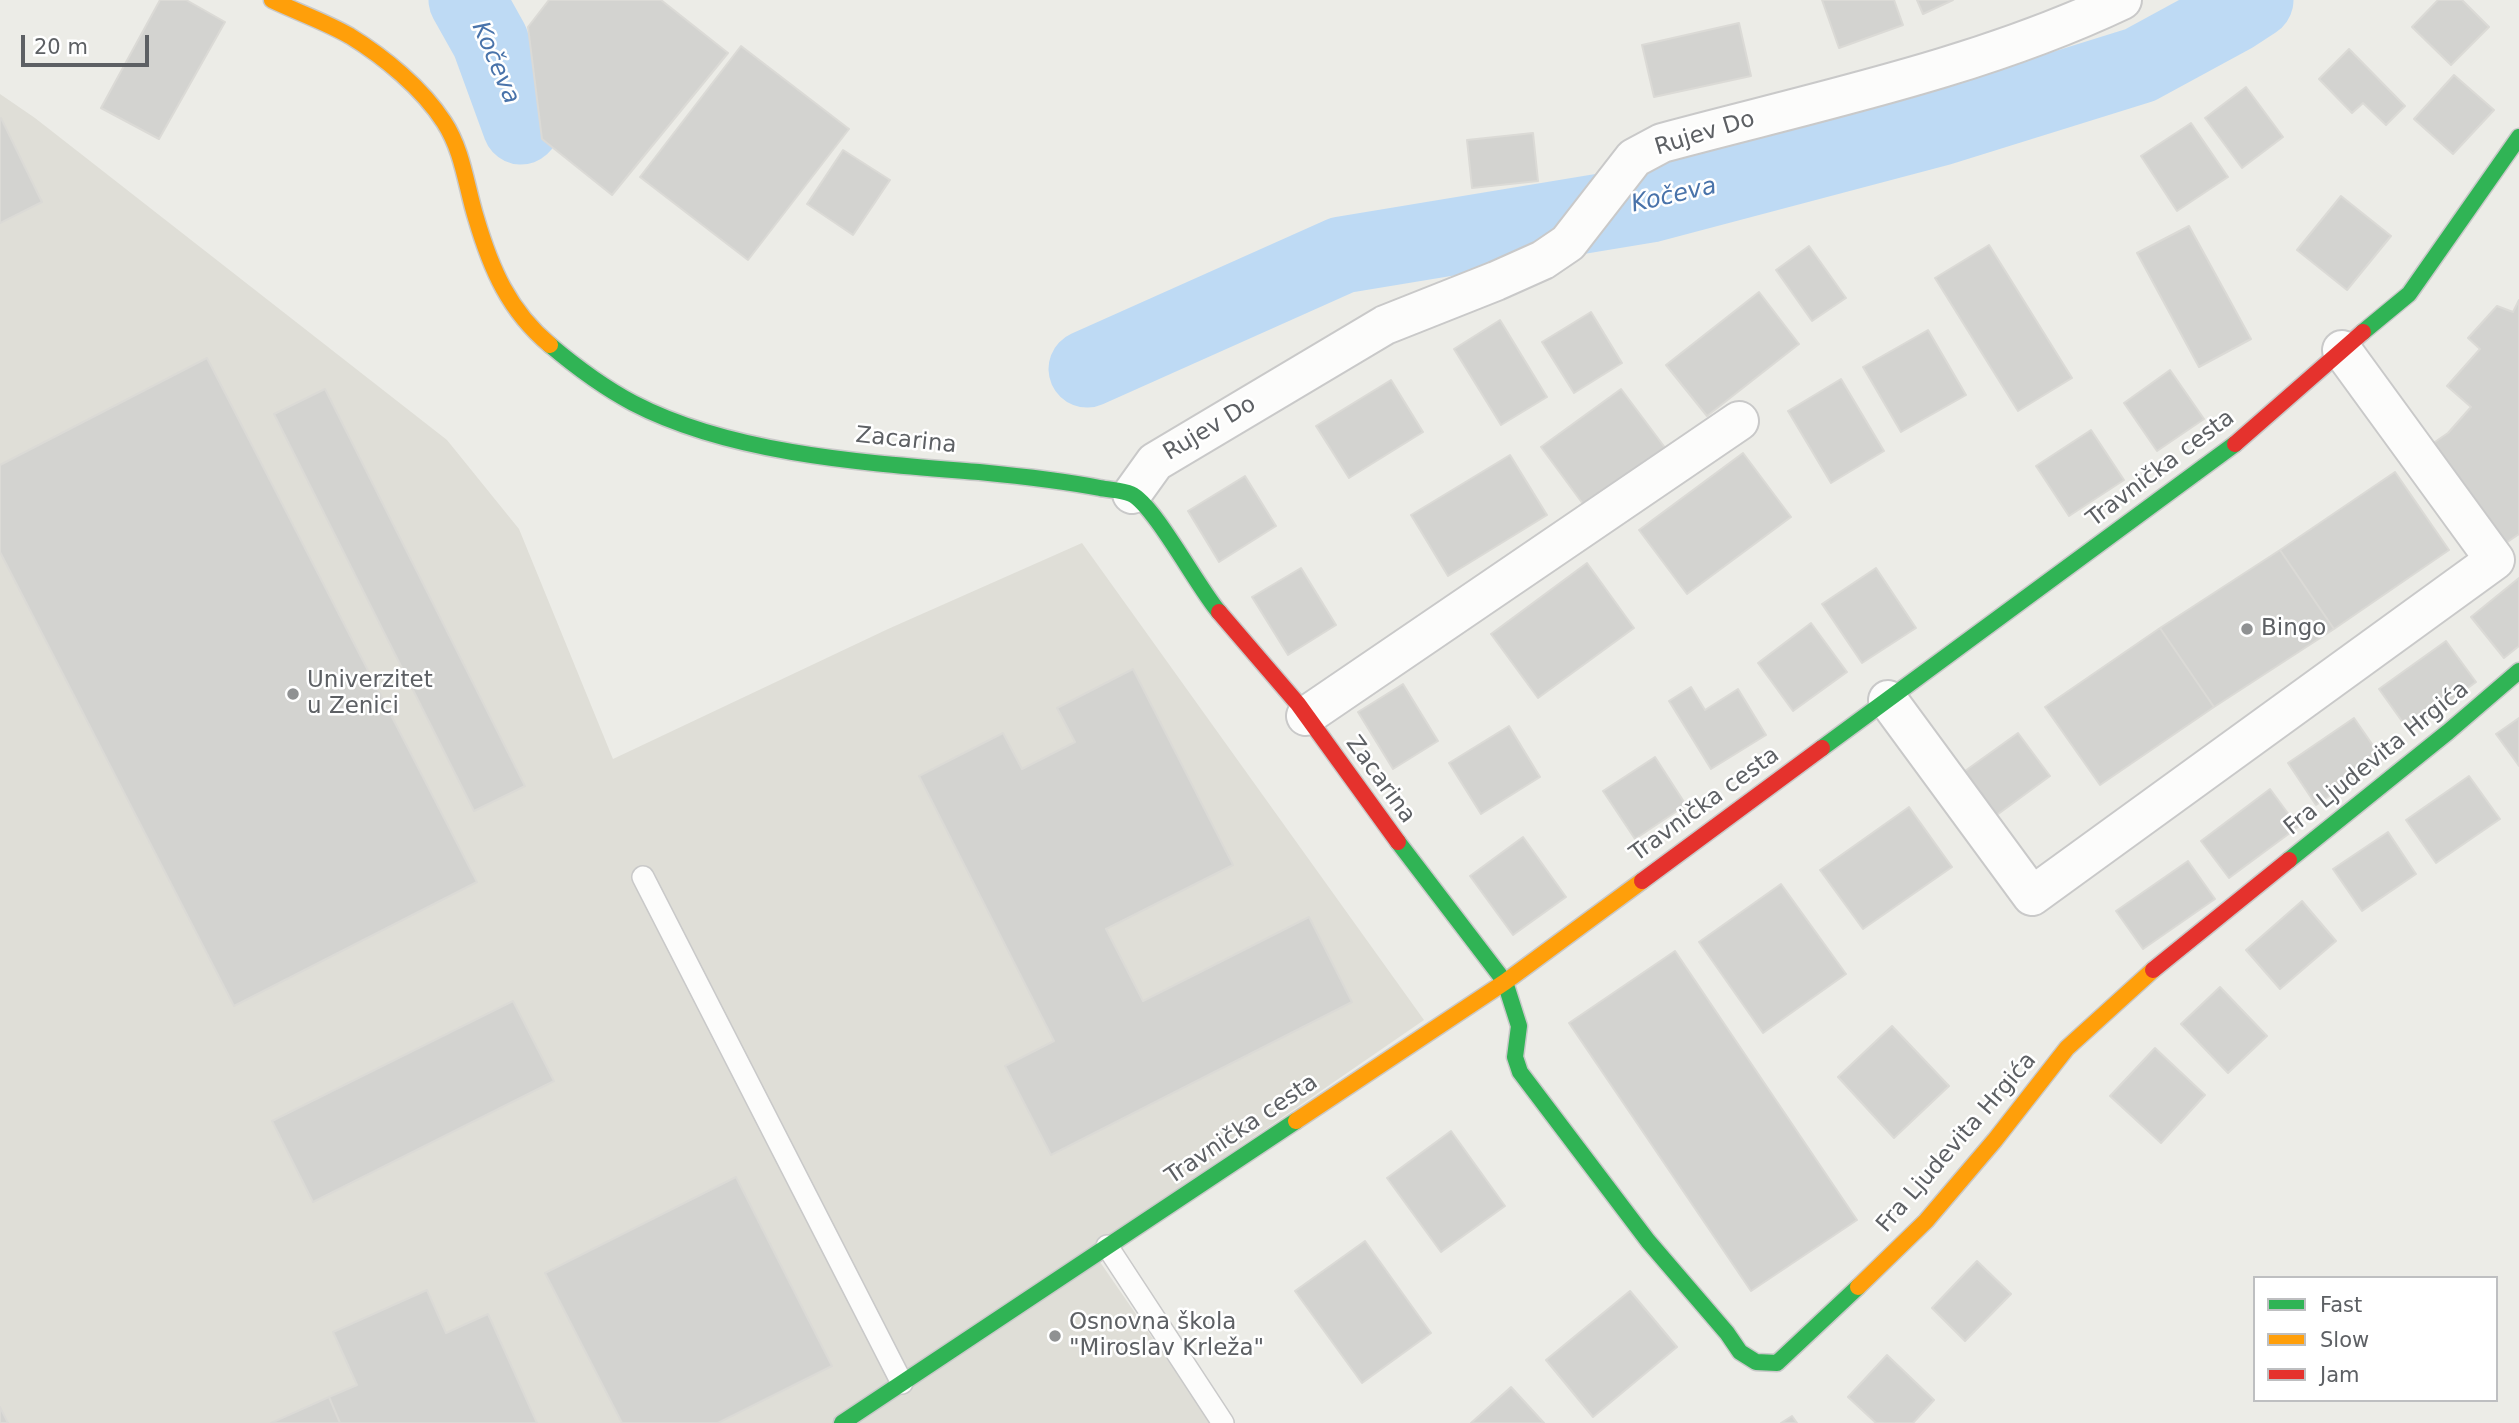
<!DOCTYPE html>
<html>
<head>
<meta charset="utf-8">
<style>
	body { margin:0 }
	#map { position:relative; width:2519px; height:1423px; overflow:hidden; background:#ecece7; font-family:"DejaVu Sans",sans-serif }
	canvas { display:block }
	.legend { position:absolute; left:2253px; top:1276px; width:245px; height:126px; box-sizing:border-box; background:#fff; border:2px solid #bebfc1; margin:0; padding:9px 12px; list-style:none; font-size:21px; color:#5d6064 }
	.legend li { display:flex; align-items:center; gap:14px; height:35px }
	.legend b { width:35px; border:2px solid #bebfc1 }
	.scale { position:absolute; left:21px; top:35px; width:128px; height:32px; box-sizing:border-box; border:4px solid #5d6064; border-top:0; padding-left:9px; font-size:21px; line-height:24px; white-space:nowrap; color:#5d6064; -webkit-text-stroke:5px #fff; paint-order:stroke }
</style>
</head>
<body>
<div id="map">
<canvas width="2519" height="1423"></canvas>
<ul class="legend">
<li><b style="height:9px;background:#30b455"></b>Fast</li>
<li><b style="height:9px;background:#ff9f0a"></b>Slow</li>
<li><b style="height:9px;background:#e5322d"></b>Jam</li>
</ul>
<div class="scale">20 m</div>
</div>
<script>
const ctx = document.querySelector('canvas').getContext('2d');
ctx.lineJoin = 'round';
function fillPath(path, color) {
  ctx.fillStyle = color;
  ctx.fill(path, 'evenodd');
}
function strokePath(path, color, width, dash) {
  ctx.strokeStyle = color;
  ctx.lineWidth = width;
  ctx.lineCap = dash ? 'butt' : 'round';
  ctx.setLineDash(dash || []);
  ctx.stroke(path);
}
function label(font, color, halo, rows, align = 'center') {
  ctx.font = font + ' "DejaVu Sans",sans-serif';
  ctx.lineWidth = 5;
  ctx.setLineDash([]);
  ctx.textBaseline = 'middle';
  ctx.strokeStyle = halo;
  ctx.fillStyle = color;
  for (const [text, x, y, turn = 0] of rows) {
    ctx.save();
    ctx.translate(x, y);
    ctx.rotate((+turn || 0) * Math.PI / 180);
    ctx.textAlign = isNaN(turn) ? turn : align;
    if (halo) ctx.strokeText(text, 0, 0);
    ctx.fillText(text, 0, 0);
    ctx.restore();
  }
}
const education = new Path2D(`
	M 0,94 L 35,118 L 447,440 L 519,529 L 613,759 L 888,629 L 1082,543 L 1424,1020 L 1091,1249 L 1211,1423 L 0,1423 Z`);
const river = new Path2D(`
	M 467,0 L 490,41 L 521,126
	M 1087,369 L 1342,255 L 1650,204 L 1941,127 L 2140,65 L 2232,15 L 2255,0`);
const building = new Path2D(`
	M 160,0 L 186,0 L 225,22 L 159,139 L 101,108 Z
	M 549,0 L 661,0 L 728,53 L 612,195 L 542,139 L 528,27 Z
	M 1822,0 L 1894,0 L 1903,25 L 1839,48 Z
	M 1917,0 L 1953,0 L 1923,14 Z
	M 2438,0 L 2462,0 L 2489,27 L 2451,65 L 2412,27 Z
	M 1739,23 L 1751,76 L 1654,97 L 1642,45 Z
	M 741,46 L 849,129 L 748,260 L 640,177 Z
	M 2349,49 L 2405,106 L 2386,125 L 2363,103 L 2352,113 L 2319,79 Z
	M 2454,75 L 2494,110 L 2453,154 L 2414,119 Z
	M 2246,87 L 2283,137 L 2242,168 L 2205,118 Z
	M 1,118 L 42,202 L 0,223 L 0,119 Z
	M 2191,123 L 2228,177 L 2177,211 L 2141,156 Z
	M 1533,133 L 1538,181 L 1472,188 L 1467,140 Z
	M 843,150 L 890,180 L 853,235 L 807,204 Z
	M 2341,196 L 2391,236 L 2347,290 L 2297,250 Z
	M 2189,226 L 2251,339 L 2199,367 L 2137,253 Z
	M 1989,245 L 2072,378 L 2018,411 L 1935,278 Z
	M 1809,246 L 1846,298 L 1812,321 L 1776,270 Z
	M 1759,292 L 1799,344 L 1707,416 L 1666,365 Z
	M 2519,300 L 2519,534 L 2500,547 L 2429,446 L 2448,433 L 2471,407 L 2447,386 L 2480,349 L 2468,338 L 2497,306 L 2513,312 Z
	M 1591,312 L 1622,363 L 1574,393 L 1542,342 Z
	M 1500,320 L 1547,397 L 1501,425 L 1454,349 Z
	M 1928,330 L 1966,395 L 1901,432 L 1863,367 Z
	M 207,358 L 477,882 L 234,1006 L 0,552 L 0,465 Z
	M 2170,370 L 2204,419 L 2157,451 L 2124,403 Z
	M 1841,379 L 1884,451 L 1831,483 L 1788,411 Z
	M 1391,380 L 1423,432 L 1349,478 L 1316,426 Z
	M 325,389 L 525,786 L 474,811 L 274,414 Z
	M 1621,389 L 1666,449 L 1586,508 L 1541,447 Z
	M 2091,430 L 2124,480 L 2069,516 L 2036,466 Z
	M 1743,453 L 1791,517 L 1687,594 L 1639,530 Z
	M 1510,455 L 1547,515 L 1448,576 L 1411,515 Z
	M 2395,472 L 2449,550 L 2334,629 L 2280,550 Z
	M 1245,476 L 1276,526 L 1219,562 L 1188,511 Z
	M 2280,550 L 2334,629 L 2214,707 L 2160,628 Z
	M 1587,563 L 1634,628 L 1538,698 L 1491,634 Z
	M 1301,568 L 1336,625 L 1288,655 L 1252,597 Z
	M 1876,568 L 1916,628 L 1862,663 L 1822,604 Z
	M 2519,578 L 2519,646 L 2504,658 L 2471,617 Z
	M 1811,623 L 1847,672 L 1793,711 L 1758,663 Z
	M 2160,628 L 2214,707 L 2100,785 L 2045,707 Z
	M 2446,641 L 2476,682 L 2409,731 L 2379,689 Z
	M 1133,669 L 1233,865 L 1106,929 L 1143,1001 L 1309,917 L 1352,1002 L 1051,1155 L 1005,1066 L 1054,1041 L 919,776 L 1003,733 L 1022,769 L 1075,742 L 1057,708 Z
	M 1403,684 L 1438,741 L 1393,769 L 1358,712 Z
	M 1691,687 L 1705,710 L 1738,689 L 1766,735 L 1711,769 L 1669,701 Z
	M 2354,718 L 2383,760 L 2316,805 L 2288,763 Z
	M 2519,718 L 2519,766 L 2496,734 Z
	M 1509,726 L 1540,777 L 1481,814 L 1449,763 Z
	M 2018,733 L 2050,776 L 1990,820 L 1958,776 Z
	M 1655,757 L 1686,805 L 1635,839 L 1603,791 Z
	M 2469,776 L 2500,819 L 2436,863 L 2406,820 Z
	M 2270,789 L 2298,827 L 2229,878 L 2201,841 Z
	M 1909,807 L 1952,867 L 1863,929 L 1820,870 Z
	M 2388,832 L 2416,874 L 2362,911 L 2333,869 Z
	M 1523,837 L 1566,897 L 1513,935 L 1470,876 Z
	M 2188,861 L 2215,899 L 2143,949 L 2116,911 Z
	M 1781,884 L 1846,974 L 1763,1033 L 1699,942 Z
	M 2302,901 L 2336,941 L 2280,989 L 2246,950 Z
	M 1675,951 L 1857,1220 L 1751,1291 L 1569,1023 Z
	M 2220,987 L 2267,1036 L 2228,1073 L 2181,1024 Z
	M 513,1001 L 554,1081 L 313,1202 L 272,1121 Z
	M 1892,1026 L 1949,1086 L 1894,1138 L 1838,1077 Z
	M 2155,1048 L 2205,1095 L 2161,1143 L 2110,1096 Z
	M 1451,1131 L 1505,1206 L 1441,1252 L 1387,1178 Z
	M 736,1177 L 832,1366 L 718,1423 L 622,1423 L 545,1273 Z
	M 1365,1241 L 1431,1333 L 1362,1383 L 1295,1291 Z
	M 1977,1261 L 2011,1294 L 1965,1341 L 1932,1308 Z
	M 427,1290 L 446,1333 L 488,1314 L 537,1423 L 340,1423 L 329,1397 L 357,1385 L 333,1332 Z
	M 1630,1291 L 1677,1347 L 1593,1417 L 1546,1360 Z
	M 1887,1355 L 1934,1400 L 1913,1423 L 1876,1423 L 1848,1397 Z
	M 1511,1387 L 1544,1423 L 1471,1423 Z
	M 329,1397 L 340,1423 L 271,1423 Z
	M 0,1407 L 8,1423 L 0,1423 Z
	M 1792,1416 L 1797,1423 L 1781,1423 Z`);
const lane = new Path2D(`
	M 643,877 L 902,1383
	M 1107,1246 L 1223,1423`);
const street = new Path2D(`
	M 1132,494 L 1155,462 L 1385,325 L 1496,281 L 1543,260 L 1568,243 L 1634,158 L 1662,143 C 1814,102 1979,68 2122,0
	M 1888,700 L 2032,896 L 2495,560 L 2342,350
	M 1306,716 L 1739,421`);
const fast = new Path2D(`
	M 2363,332 L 2409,294 L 2519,137
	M 550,345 C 576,367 603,387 633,403 C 733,455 868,463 979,472 C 1020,476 1059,480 1100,488 C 1109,490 1122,490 1131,494 C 1154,504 1198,588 1219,612
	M 1822,748 L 2235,444
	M 1398,842 L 1505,982 L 1519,1026 L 1515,1057 L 1520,1072 L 1648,1241 L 1727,1333 L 1740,1352 L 1756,1362 L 1777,1363 L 1858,1287
	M 2289,860 L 2448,732 L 2519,671
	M 842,1423 L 1296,1121`);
const slow = new Path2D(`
	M 272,0 C 297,12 326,22 350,36 C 384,57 422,88 444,122 C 463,151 466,186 476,218 C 491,269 509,311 550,345
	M 1296,1121 L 1505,982 L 1642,881
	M 1858,1287 L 1926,1221 L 1995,1140 L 2067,1048 L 2153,970`);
const jam = new Path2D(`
	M 2235,444 L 2363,332
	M 1219,612 L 1298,704 L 1398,842
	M 1642,881 L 1822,748
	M 2153,970 L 2289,860`);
const markers = [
	[2247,629,7,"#8f9192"],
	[293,694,7,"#8f9192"],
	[1055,1336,7,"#8f9192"]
];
const streetNames = [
	["Rujev Do",1705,134,-17],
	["Rujev Do",1210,429,-31],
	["Zacarina",906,441,6],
	["Travnička cesta",2161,469,-37],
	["Fra Ljudevita Hrgića",2377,759,-39],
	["Zacarina",1380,780,54],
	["Travnička cesta",1705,805,-36],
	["Travnička cesta",1242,1130,-34],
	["Fra Ljudevita Hrgića",1957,1143,-49]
];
const poiNames = [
	["Bingo",2261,629],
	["Univerzitet",307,681],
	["u Zenici",307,707],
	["Osnovna škola",1069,1323],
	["\"Miroslav Krleža\"",1069,1349]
];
const waterNames = [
	["Kočeva",495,63,67],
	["Kočeva",1674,196,-13]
];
fillPath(education, '#dfded7');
strokePath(river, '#bedaf4', 77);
fillPath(building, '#d3d3d0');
strokePath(building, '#dbdad6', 2);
strokePath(lane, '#c9c9c9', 24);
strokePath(street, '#c9c9c9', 42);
strokePath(fast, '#c9c9c9', 19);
strokePath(slow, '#c9c9c9', 19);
strokePath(jam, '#c9c9c9', 19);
strokePath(lane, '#fcfcfb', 21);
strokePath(street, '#fcfcfb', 38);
strokePath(fast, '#30b455', 16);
strokePath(slow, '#ff9f0a', 16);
strokePath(jam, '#e5322d', 16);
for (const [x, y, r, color] of markers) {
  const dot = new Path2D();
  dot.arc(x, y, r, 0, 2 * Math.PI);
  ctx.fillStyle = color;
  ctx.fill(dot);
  strokePath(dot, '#fff', 2.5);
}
label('23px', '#5d6064', '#fff', streetNames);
label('23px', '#5d6064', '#fff', poiNames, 'left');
label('italic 24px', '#4973aa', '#fff', waterNames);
</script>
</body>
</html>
